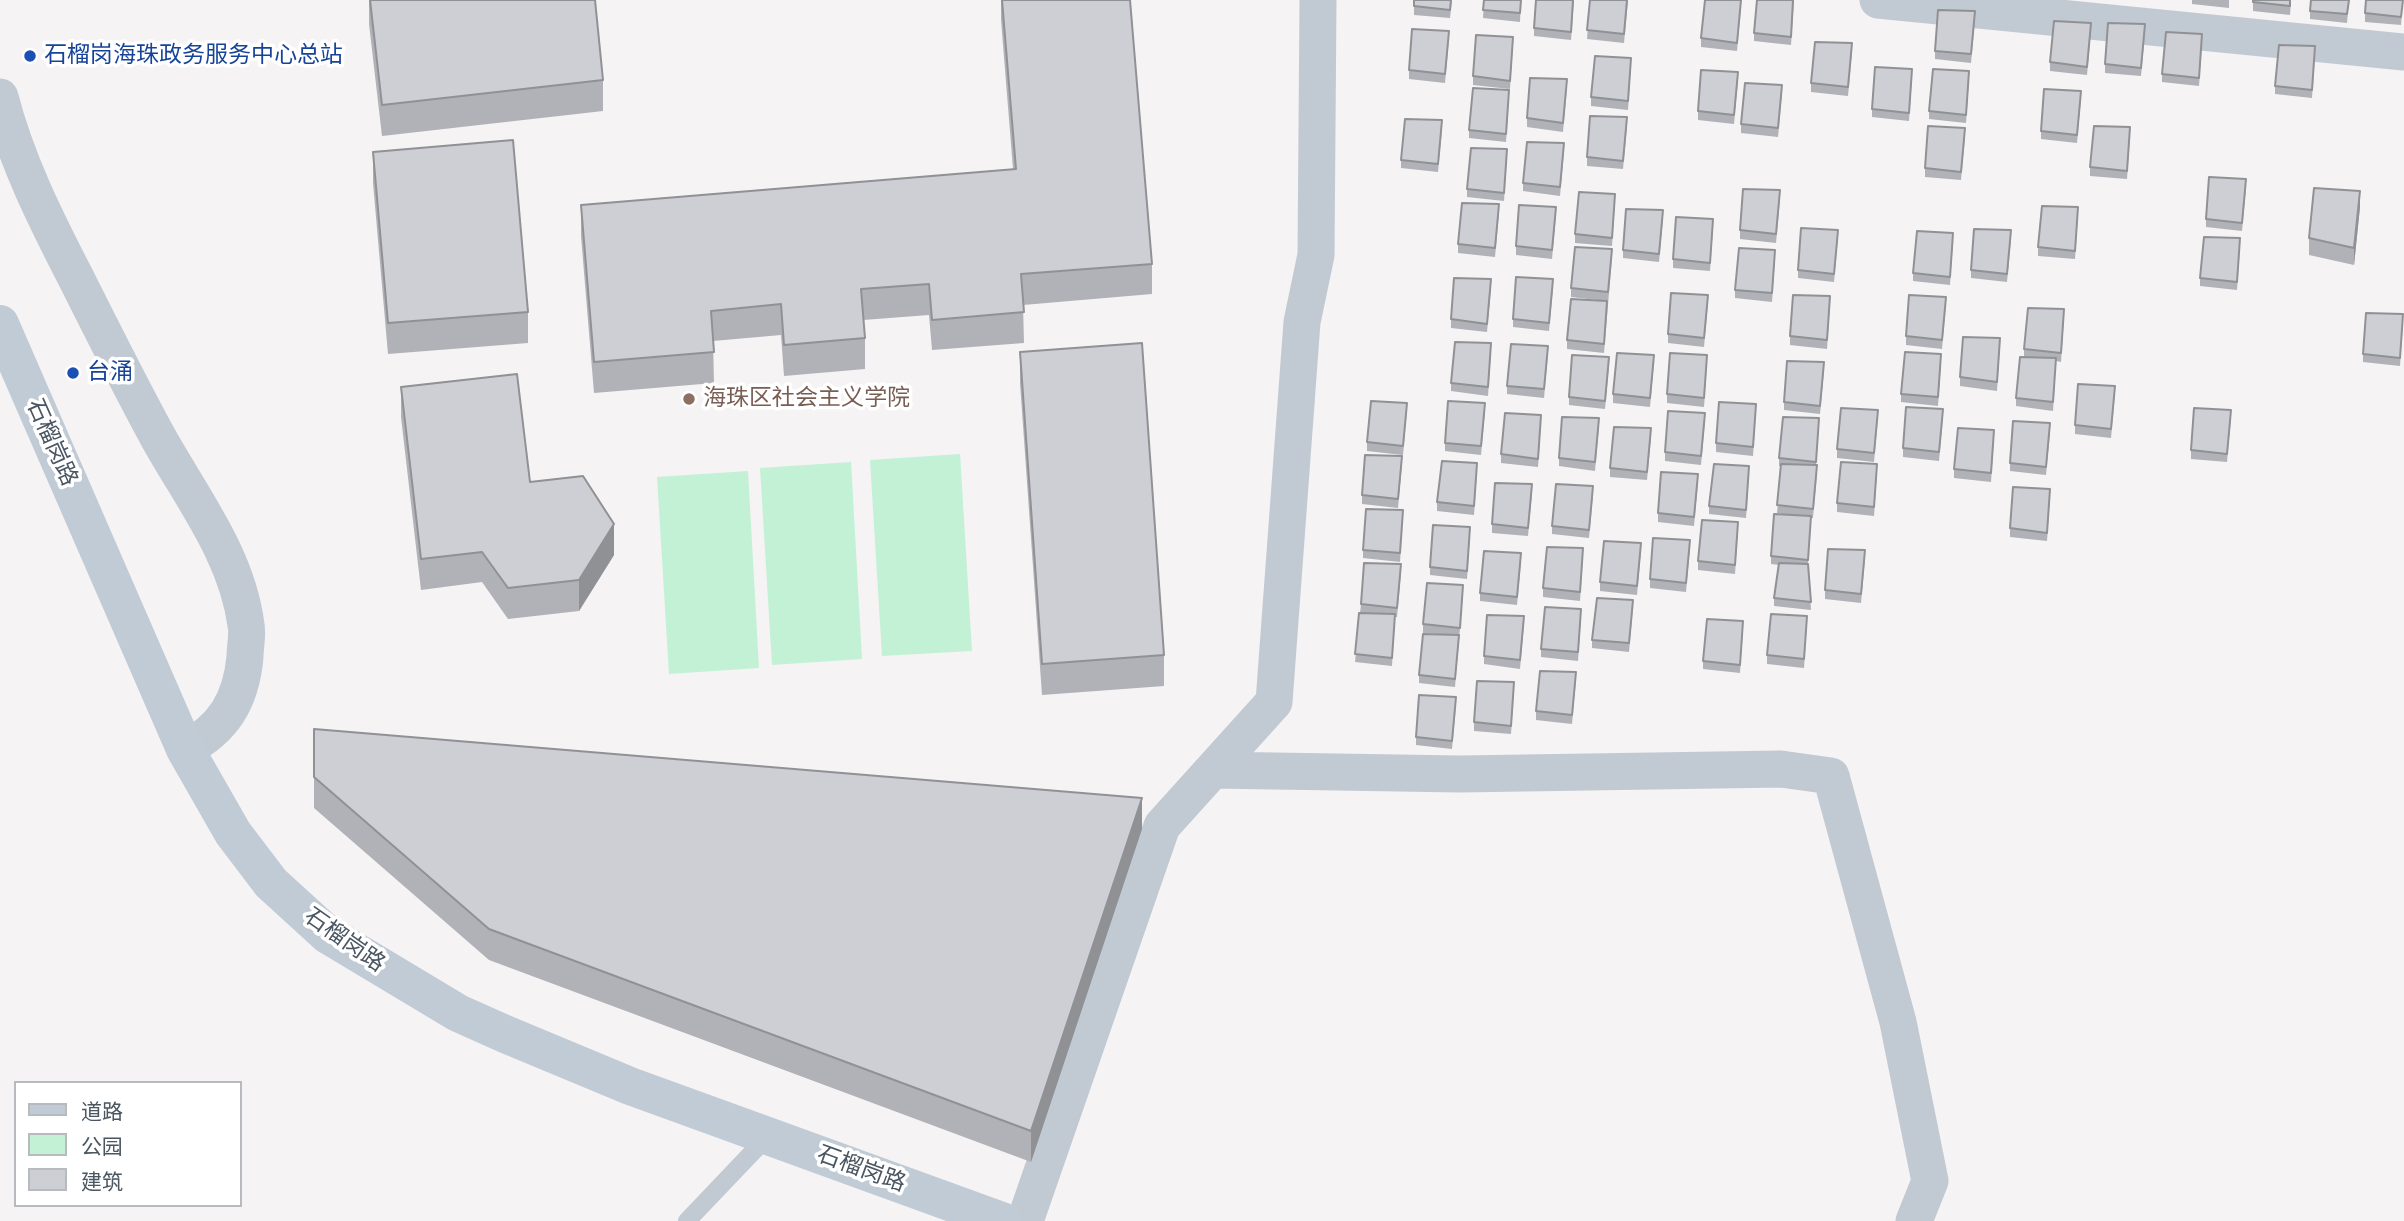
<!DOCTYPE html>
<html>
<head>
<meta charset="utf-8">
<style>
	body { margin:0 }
	#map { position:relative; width:2404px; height:1221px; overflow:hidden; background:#f5f3f3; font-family:Roboto,"Noto Sans SC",sans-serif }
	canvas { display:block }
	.legend { position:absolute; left:14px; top:1081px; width:228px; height:126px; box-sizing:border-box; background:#fff; border:2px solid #b7bbc0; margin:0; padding:9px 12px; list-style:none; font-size:21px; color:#4a5661 }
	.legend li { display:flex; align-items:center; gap:14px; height:35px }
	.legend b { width:35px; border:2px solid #b7bbc0 }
</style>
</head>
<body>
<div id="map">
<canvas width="2404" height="1221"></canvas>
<ul class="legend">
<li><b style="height:9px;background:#c1cbd6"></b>道路</li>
<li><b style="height:19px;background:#c3f1d5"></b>公园</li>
<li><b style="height:19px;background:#cdcfd5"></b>建筑</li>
</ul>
</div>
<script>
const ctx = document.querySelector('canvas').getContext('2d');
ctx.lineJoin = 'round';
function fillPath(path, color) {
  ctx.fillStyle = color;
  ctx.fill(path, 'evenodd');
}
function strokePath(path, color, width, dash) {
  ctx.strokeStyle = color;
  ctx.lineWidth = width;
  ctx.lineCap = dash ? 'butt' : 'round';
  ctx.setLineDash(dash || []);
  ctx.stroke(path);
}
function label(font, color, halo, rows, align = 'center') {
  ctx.font = font + ' Roboto,"Noto Sans SC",sans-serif';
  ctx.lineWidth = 7;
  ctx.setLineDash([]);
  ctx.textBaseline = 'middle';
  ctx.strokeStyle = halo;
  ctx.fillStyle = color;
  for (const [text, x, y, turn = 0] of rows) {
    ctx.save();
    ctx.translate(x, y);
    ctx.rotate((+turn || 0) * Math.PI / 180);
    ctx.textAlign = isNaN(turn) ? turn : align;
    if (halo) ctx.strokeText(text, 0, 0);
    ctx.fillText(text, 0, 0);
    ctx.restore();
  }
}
const green = new Path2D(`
	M 960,454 L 972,651 L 882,656 L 870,460 Z
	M 851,462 L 862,659 L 772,665 L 760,468 Z
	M 748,471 L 759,668 L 669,674 L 657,477 Z`);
const service = new Path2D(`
	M 687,1221 L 768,1136`);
const minor = new Path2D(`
	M 1878,0 L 2404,52
	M 0,97 C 16,160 46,220 76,278 C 103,332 130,386 159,439 C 192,498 237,555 246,625 C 248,635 245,646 245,657 C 241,700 224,729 185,749
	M 1213,770 L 1460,774 L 1781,769 L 1831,776 L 1898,1022 L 1930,1181 L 1914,1221
	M 1025,1221 L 1162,826 L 1274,702 L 1302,322 L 1316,255 L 1318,0`);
const secondary = new Path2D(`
	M 0,324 L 185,749 L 233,833 L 271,883 L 328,935 L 458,1013 L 505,1034 L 630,1086 L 1002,1221`);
const wall = new Path2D(`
	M 369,0 L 595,0 L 603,80 L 603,111 L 382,136 L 369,24 Z
	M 1001,0 L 1130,0 L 1152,264 L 1152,294 L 1023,305 L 1024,343 L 932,350 L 929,315 L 863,320 L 865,338 L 865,369 L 784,376 L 781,335 L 713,341 L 714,383 L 594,393 L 581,236 L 581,205 L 1013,169 L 1001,20 Z
	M 1414,0 L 1452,0 L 1450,18 L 1414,15 Z
	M 1484,0 L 1521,0 L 1520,22 L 1483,18 Z
	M 1574,0 L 1571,40 L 1534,36 L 1534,28 Z
	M 1590,0 L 1628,0 L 1624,43 L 1587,39 Z
	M 1794,0 L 1791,45 L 1754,41 L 1754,33 Z
	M 2192,0 L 2229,0 L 2229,8 L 2192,4 Z
	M 2253,0 L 2291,0 L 2290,15 L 2253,11 Z
	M 2349,0 L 2347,23 L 2310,19 L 2310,11 Z
	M 2403,0 L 2401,25 L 2365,22 L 2365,13 Z
	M 1741,7 L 1737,51 L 1701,47 L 1701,38 Z
	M 1975,20 L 1971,63 L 1935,59 L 1935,51 Z
	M 2091,31 L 2087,75 L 2050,71 L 2050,62 Z
	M 2145,33 L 2141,76 L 2105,73 L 2105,64 Z
	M 1449,39 L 1445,83 L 1409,79 L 1409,70 Z
	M 2202,43 L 2199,86 L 2162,82 L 2162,74 Z
	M 1513,45 L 1510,89 L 1473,85 L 1473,76 Z
	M 1852,52 L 1848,96 L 1811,92 L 1811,83 Z
	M 2315,55 L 2312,98 L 2275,94 L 2275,86 Z
	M 1631,66 L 1628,110 L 1591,106 L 1591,97 Z
	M 1912,78 L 1909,121 L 1872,117 L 1872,109 Z
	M 1738,80 L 1734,124 L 1698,120 L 1698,111 Z
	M 1969,80 L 1966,123 L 1929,119 L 1929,111 Z
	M 1567,87 L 1563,132 L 1527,127 L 1527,118 Z
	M 1782,93 L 1778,137 L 1741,133 L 1741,124 Z
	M 1509,99 L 1506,142 L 1469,138 L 1469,130 Z
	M 2081,99 L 2077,143 L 2041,139 L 2041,131 Z
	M 1627,126 L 1623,169 L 1587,166 L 1587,157 Z
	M 1442,129 L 1438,172 L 1401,168 L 1401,160 Z
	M 2130,136 L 2127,179 L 2090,176 L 2090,167 Z
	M 1965,137 L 1961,180 L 1925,177 L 1925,168 Z
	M 1564,151 L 1560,196 L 1523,191 L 1523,183 Z
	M 373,152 L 528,312 L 528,343 L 388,354 L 373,183 Z
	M 1507,158 L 1504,201 L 1467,197 L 1467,189 Z
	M 2246,188 L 2242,231 L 2206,227 L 2206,219 Z
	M 1780,199 L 1776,243 L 1740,239 L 1740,230 Z
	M 1615,202 L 1612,246 L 1575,243 L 1575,234 Z
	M 2360,207 L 2354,265 L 2309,255 L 2309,238 Z
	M 1499,213 L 1495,257 L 1458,253 L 1458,244 Z
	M 1556,215 L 1552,259 L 1516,255 L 1516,246 Z
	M 2078,216 L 2075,259 L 2038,256 L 2038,247 Z
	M 1663,219 L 1659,262 L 1623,258 L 1623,250 Z
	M 1713,228 L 1710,271 L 1673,268 L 1673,259 Z
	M 1838,238 L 1834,282 L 1798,278 L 1798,270 Z
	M 2011,239 L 2007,282 L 1971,278 L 1971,270 Z
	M 1953,242 L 1950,285 L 1913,281 L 1913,273 Z
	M 2240,247 L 2237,290 L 2200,286 L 2200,278 Z
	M 1612,257 L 1604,353 L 1567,349 L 1567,340 L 1606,301 L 1571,297 L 1571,288 Z
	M 1775,259 L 1772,302 L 1735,298 L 1735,290 Z
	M 1491,288 L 1487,332 L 1451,328 L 1451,319 Z
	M 1553,288 L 1549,331 L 1513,327 L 1513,319 Z
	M 1708,303 L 1704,347 L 1668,343 L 1668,334 Z
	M 1830,305 L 1827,349 L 1790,345 L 1790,336 Z
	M 1946,305 L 1942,349 L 1906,345 L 1906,336 Z
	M 2064,318 L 2061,362 L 2056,361 L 2053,411 L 2016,406 L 2016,398 L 2024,357 L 2024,349 Z
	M 2403,323 L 2400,366 L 2363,362 L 2363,354 Z
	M 2000,346 L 1997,391 L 1960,386 L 1960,377 Z
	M 1020,352 L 1164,655 L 1164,686 L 1042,695 L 1020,383 Z
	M 1491,352 L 1488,396 L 1451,391 L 1451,383 Z
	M 1548,354 L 1544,398 L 1507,394 L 1507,386 Z
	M 1654,363 L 1650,407 L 1613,403 L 1613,394 Z
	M 1707,363 L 1704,407 L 1667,403 L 1667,394 Z
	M 1941,363 L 1938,406 L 1901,402 L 1901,394 Z
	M 1609,366 L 1605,409 L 1569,405 L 1569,397 Z
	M 1824,371 L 1820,414 L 1784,410 L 1784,402 Z
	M 401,387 L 530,482 L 614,555 L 579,611 L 508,619 L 482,582 L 421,590 L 401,417 Z
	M 2115,394 L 2111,438 L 2075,434 L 2075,425 Z
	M 1407,411 L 1403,455 L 1367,451 L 1367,442 Z
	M 1485,412 L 1481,455 L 1445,451 L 1445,443 Z
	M 1756,412 L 1753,456 L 1716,452 L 1716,443 Z
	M 1943,417 L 1939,461 L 1903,457 L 1903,448 Z
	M 1878,418 L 1874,462 L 1837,458 L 1837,449 Z
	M 2231,418 L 2227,462 L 2191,459 L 2191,450 Z
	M 1705,421 L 1701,465 L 1665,461 L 1665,452 Z
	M 1541,423 L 1538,467 L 1501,463 L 1501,454 Z
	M 1599,427 L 1595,471 L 1559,466 L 1559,458 Z
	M 1819,427 L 1816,465 L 1817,474 L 1813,518 L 1811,518 L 1808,564 L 1811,610 L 1774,606 L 1774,598 L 1779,565 L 1771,564 L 1771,556 L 1788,515 L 1777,513 L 1781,466 L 1779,466 L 1779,458 Z
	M 2050,432 L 2046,475 L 2010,471 L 2010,463 Z
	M 1651,437 L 1647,480 L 1610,477 L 1610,468 Z
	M 1994,438 L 1991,482 L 1954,478 L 1954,469 Z
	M 1402,464 L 1398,508 L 1362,504 L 1362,495 Z
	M 1477,471 L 1474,515 L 1437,511 L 1437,502 Z
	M 1877,472 L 1874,516 L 1837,512 L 1837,503 Z
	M 1749,475 L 1746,518 L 1709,514 L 1709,506 Z
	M 1698,482 L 1694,526 L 1658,522 L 1658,513 Z
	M 1532,493 L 1528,536 L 1492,533 L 1492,524 Z
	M 1593,495 L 1589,538 L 1552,534 L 1552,526 Z
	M 2050,497 L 2047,541 L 2010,537 L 2010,528 Z
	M 1403,518 L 1400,562 L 1363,558 L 1363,550 Z
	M 1738,530 L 1735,574 L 1698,570 L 1698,561 Z
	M 1470,536 L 1467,579 L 1430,575 L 1430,567 Z
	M 1690,548 L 1686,592 L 1650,588 L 1650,579 Z
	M 1641,551 L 1637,595 L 1600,591 L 1600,582 Z
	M 1583,557 L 1580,601 L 1543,597 L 1543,588 Z
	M 1865,559 L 1861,603 L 1825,599 L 1825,590 Z
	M 1521,562 L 1517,605 L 1480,601 L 1480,593 Z
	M 1401,573 L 1397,617 L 1395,617 L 1392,666 L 1355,662 L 1361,604 Z
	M 1463,593 L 1455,687 L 1419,683 L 1419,675 L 1439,634 L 1423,633 L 1423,624 Z
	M 1633,608 L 1629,652 L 1592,648 L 1592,640 Z
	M 1581,618 L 1578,661 L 1541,657 L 1541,649 Z
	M 1524,624 L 1520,669 L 1484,664 L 1484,656 Z
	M 1807,624 L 1804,668 L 1767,664 L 1767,655 Z
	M 1743,630 L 1740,673 L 1703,669 L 1703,661 Z
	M 1576,680 L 1572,724 L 1536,720 L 1536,711 Z
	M 1514,691 L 1511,734 L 1474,731 L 1474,722 Z
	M 1456,705 L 1452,749 L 1416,745 L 1416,737 Z
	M 314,729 L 1142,829 L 1031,1162 L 489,960 L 314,808 Z`);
const shadedWall = new Path2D(`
	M 2360,191 L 2360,207 L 2354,265 L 2354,248 Z
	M 614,524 L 614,555 L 579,611 L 579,580 Z
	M 1142,798 L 1142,829 L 1031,1162 L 1031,1131 Z`);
const building = new Path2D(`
	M 370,0 L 595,0 L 603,80 L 382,105 Z
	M 1002,0 L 1130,0 L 1152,264 L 1021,274 L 1024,312 L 932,320 L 929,284 L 861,289 L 865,338 L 784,345 L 781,304 L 711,311 L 714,352 L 594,362 L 581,205 L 1016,169 Z
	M 1414,0 L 1451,0 L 1450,10 L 1414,6 Z
	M 1484,0 L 1521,0 L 1520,13 L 1483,10 Z
	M 1536,0 L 1573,0 L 1571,32 L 1534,28 Z
	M 1590,0 L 1627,0 L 1624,34 L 1587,30 Z
	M 1705,0 L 1741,0 L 1737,43 L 1701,38 Z
	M 1757,0 L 1793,0 L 1791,37 L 1754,33 Z
	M 2253,0 L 2290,0 L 2290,6 L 2253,2 Z
	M 2311,0 L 2349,0 L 2347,14 L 2310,11 Z
	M 2366,0 L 2403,0 L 2401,17 L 2365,13 Z
	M 1938,10 L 1975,11 L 1971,54 L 1935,51 Z
	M 2054,21 L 2091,23 L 2087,67 L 2050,62 Z
	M 2108,23 L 2145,24 L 2141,68 L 2105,64 Z
	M 1412,29 L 1449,31 L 1445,74 L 1409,70 Z
	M 2166,32 L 2202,34 L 2199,78 L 2162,74 Z
	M 1476,35 L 1513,37 L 1510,81 L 1473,76 Z
	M 1815,42 L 1852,43 L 1848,87 L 1811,83 Z
	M 2279,45 L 2315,46 L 2312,90 L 2275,86 Z
	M 1595,56 L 1631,58 L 1628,101 L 1591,97 Z
	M 1875,67 L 1912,69 L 1909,113 L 1872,109 Z
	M 1933,69 L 1969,71 L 1966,115 L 1929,111 Z
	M 1701,70 L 1738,72 L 1734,115 L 1698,111 Z
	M 1530,78 L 1567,79 L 1563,123 L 1527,118 Z
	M 1745,83 L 1782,85 L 1778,128 L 1741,124 Z
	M 1473,88 L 1509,90 L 1506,134 L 1469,130 Z
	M 2044,89 L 2081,91 L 2077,135 L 2041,131 Z
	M 1590,116 L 1627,117 L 1623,161 L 1587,157 Z
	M 1405,119 L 1442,120 L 1438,164 L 1401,160 Z
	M 1928,126 L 1965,128 L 1961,172 L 1925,168 Z
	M 2094,126 L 2130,127 L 2127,171 L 2090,167 Z
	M 513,140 L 528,312 L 388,323 L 373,152 Z
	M 1527,142 L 1564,143 L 1560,187 L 1523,183 Z
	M 1471,148 L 1507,149 L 1504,193 L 1467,189 Z
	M 2209,177 L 2246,179 L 2242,223 L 2206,219 Z
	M 2314,188 L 2360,191 L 2354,248 L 2309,238 Z
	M 1743,189 L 1780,190 L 1776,234 L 1740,230 Z
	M 1579,192 L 1615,194 L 1612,238 L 1575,234 Z
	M 1462,203 L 1499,204 L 1495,248 L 1458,244 Z
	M 1519,205 L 1556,207 L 1552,250 L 1516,246 Z
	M 2042,206 L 2078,207 L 2075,251 L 2038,247 Z
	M 1626,209 L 1663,210 L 1659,254 L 1623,250 Z
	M 1676,217 L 1713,219 L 1710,263 L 1673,259 Z
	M 1801,228 L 1838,230 L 1834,274 L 1798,270 Z
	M 1974,229 L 2011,230 L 2007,274 L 1971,270 Z
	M 1917,231 L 1953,233 L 1950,277 L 1913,273 Z
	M 2204,237 L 2240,238 L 2237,282 L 2200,278 Z
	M 1575,247 L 1612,249 L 1608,292 L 1571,288 Z
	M 1739,248 L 1775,250 L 1772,293 L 1735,290 Z
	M 1516,277 L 1553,279 L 1549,323 L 1513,319 Z
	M 1454,278 L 1491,279 L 1487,324 L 1451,319 Z
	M 1671,293 L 1708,295 L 1704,338 L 1668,334 Z
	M 1793,295 L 1830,296 L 1827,340 L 1790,336 Z
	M 1909,295 L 1946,297 L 1942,340 L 1906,336 Z
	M 1571,299 L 1607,301 L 1604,344 L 1567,340 Z
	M 2028,308 L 2064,309 L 2061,353 L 2024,349 Z
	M 2366,313 L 2403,314 L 2400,358 L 2363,354 Z
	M 1963,337 L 2000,338 L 1997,382 L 1960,377 Z
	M 1455,342 L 1491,343 L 1488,387 L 1451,383 Z
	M 1142,343 L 1164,655 L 1042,664 L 1020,352 Z
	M 1511,344 L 1548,346 L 1544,389 L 1507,386 Z
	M 1905,352 L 1941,354 L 1938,397 L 1901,394 Z
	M 1617,353 L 1654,355 L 1650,398 L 1613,394 Z
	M 1670,353 L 1707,355 L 1704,398 L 1667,394 Z
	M 1572,355 L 1609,357 L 1605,401 L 1569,397 Z
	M 2020,357 L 2056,358 L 2053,402 L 2016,398 Z
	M 1787,361 L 1824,362 L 1820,406 L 1784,402 Z
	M 517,374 L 530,482 L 583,476 L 614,524 L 579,580 L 508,588 L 482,552 L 421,559 L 401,387 Z
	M 2078,384 L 2115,386 L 2111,429 L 2075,425 Z
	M 1371,401 L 1407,403 L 1403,446 L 1367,442 Z
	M 1448,401 L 1485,403 L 1481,446 L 1445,443 Z
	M 1719,402 L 1756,404 L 1753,447 L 1716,443 Z
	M 1906,407 L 1943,409 L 1939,452 L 1903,448 Z
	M 1841,408 L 1878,410 L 1874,453 L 1837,449 Z
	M 2194,408 L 2231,410 L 2227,454 L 2191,450 Z
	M 1668,411 L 1705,413 L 1701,456 L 1665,452 Z
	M 1505,413 L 1541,415 L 1538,459 L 1501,454 Z
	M 1562,417 L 1599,418 L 1595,462 L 1559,458 Z
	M 1783,417 L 1819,418 L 1816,462 L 1779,458 Z
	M 2013,421 L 2050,423 L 2046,467 L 2010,463 Z
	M 1614,427 L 1651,428 L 1647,472 L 1610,468 Z
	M 1958,428 L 1994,430 L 1991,473 L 1954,469 Z
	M 1365,455 L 1402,456 L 1398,499 L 1362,495 Z
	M 1442,461 L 1477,463 L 1474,506 L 1437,502 Z
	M 1841,462 L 1877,464 L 1874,507 L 1837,503 Z
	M 1714,464 L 1749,466 L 1746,510 L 1709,506 Z
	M 1781,464 L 1817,465 L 1813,509 L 1777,505 Z
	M 1661,472 L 1698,474 L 1694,517 L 1658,513 Z
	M 1495,483 L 1532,484 L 1528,528 L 1492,524 Z
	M 1556,484 L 1593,486 L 1589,530 L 1552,526 Z
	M 2013,487 L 2050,489 L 2047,533 L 2010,528 Z
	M 1366,509 L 1403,510 L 1400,553 L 1363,550 Z
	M 1774,514 L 1811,516 L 1808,560 L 1771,556 Z
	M 1702,520 L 1738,522 L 1735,565 L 1698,561 Z
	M 1433,525 L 1470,527 L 1467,571 L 1430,567 Z
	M 1653,538 L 1690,540 L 1686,583 L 1650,579 Z
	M 1604,541 L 1641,543 L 1637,586 L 1600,582 Z
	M 1547,547 L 1583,548 L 1580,592 L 1543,588 Z
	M 1828,549 L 1865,550 L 1861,594 L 1825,590 Z
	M 1484,551 L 1521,553 L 1517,597 L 1480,593 Z
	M 1364,563 L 1401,564 L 1397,608 L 1361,604 Z
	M 1779,563 L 1808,564 L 1811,602 L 1774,598 Z
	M 1427,583 L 1463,585 L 1460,628 L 1423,624 Z
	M 1597,598 L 1633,600 L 1629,643 L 1592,640 Z
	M 1545,607 L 1581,609 L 1578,652 L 1541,649 Z
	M 1359,613 L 1395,614 L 1392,658 L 1355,654 Z
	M 1771,614 L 1807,616 L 1804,659 L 1767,655 Z
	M 1487,615 L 1524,616 L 1520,660 L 1484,656 Z
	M 1707,619 L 1743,621 L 1740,665 L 1703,661 Z
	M 1423,634 L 1459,635 L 1455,679 L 1419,675 Z
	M 1540,671 L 1576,672 L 1572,715 L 1536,711 Z
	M 1477,681 L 1514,682 L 1511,726 L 1474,722 Z
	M 1419,695 L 1456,697 L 1452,741 L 1416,737 Z
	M 314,729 L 1142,798 L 1031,1131 L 489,929 L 314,777 Z`);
const markers = [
	[30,56,7,"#1a4fb4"],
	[73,373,7,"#1a4fb4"],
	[689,399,7,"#8d6e63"]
];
const transitNames = [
	["石榴岗海珠政务服务中心总站",44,56],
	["台涌",87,373]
];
const educationNames = [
	["海珠区社会主义学院",703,399]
];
const streetNames = [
	["石榴岗路",51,443,66],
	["石榴岗路",344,941,35],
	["石榴岗路",861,1170,20]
];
fillPath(green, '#c3f1d5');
strokePath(service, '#c1cad2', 18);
strokePath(minor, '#c1cad2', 37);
strokePath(secondary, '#c1cbd6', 38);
fillPath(wall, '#b0b2b7');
fillPath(shadedWall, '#909195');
fillPath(building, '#cdcfd5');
strokePath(building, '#909195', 2);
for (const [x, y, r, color] of markers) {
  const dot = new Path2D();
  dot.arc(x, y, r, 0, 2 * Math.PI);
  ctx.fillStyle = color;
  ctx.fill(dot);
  strokePath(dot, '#fff', 2.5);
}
label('23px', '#164399', '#fff', transitNames, 'left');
label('23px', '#785e54', '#fff', educationNames, 'left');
label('23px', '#4a5661', '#fff', streetNames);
</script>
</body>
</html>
